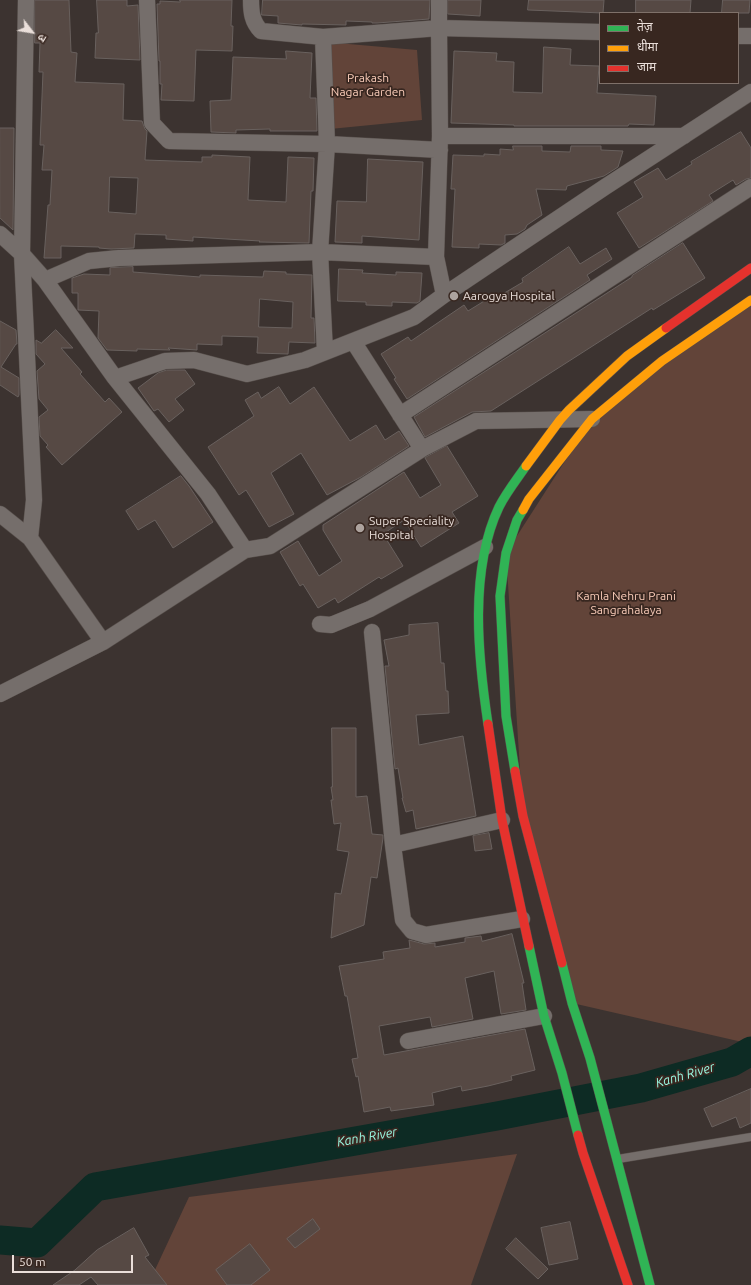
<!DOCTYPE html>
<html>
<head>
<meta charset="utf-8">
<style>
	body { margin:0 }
	#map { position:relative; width:751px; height:1285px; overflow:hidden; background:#3c3330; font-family:Ubuntu,"Noto Sans Devanagari",sans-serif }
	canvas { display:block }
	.legend { position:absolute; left:599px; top:12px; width:140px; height:72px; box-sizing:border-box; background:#382720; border:1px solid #7f716a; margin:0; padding:5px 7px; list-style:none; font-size:12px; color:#eadfda }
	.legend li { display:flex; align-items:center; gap:8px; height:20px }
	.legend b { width:20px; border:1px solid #7f716a }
	.north { position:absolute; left:12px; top:12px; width:40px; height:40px; -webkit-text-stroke:3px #382720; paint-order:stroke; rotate:121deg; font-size:11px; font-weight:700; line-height:16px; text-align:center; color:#eadfda }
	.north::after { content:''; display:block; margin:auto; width:14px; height:18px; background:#eadfda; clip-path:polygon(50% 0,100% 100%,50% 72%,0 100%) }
	.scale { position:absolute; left:12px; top:1255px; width:121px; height:18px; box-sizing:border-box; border:2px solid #eadfda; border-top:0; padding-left:5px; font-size:12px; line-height:14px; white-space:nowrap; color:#eadfda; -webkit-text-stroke:3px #382720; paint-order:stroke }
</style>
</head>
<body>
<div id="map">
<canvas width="751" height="1285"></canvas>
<ul class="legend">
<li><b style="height:5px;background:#30b455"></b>तेज़</li>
<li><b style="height:5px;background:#ff9f0a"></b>धीमा</li>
<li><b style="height:5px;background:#e5322d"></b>जाम</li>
</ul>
<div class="north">उ</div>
<div class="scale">50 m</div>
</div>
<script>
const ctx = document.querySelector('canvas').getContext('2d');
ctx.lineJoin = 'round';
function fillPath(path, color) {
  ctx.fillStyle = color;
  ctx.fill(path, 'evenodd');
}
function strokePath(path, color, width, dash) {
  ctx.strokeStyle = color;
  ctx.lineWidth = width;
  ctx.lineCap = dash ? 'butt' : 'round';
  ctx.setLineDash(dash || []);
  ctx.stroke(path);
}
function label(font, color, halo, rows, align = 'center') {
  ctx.font = font + ' Ubuntu,sans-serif';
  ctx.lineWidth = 3.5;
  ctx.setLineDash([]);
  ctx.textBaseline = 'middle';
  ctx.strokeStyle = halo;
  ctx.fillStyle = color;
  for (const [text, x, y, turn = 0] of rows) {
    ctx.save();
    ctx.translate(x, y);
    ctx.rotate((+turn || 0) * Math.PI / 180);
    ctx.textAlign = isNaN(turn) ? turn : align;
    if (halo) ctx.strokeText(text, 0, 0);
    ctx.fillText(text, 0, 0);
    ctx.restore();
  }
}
const green = new Path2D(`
	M 326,42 L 417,50 L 422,120 L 330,129 Z
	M 751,300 L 751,1044 L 572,1003 L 523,816 L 506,553 L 592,419 Z
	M 517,1154 L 471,1285 L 165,1285 L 154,1272 L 189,1197 Z`);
const river = new Path2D(`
	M 0,1240 L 37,1243 L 95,1187 L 497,1116 L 641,1088 L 732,1062 L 751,1051`);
const building = new Path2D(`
	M 35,0 L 69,0 L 71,52 L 77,53 L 75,82 L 124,84 L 123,120 L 142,121 L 145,129 L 147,131 L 145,160 L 202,162 L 202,157 L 212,157 L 212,155 L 250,157 L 248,200 L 286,202 L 288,157 L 314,158 L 313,191 L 311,191 L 309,243 L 259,242 L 260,241 L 193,237 L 193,241 L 166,239 L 166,235 L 135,234 L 134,248 L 111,249 L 99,248 L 99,247 L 61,246 L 61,258 L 44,258 L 48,205 L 50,205 L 52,170 L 42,170 L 44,145 L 40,145 L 43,72 L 39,72 L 40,43 L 35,43 ZM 110,177 L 138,178 L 136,214 L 109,212 Z
	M 97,0 L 127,0 L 127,6 L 138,5 L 140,60 L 95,58 L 96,33 L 98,33 Z
	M 180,0 L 232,0 L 231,26 L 233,26 L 232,51 L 196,50 L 194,101 L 161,100 L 162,84 L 160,84 L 160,61 L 159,61 L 157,4 L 160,4 L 160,1 L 180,2 Z
	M 263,0 L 430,0 L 429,19 L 377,23 L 372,23 L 372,22 L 346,21 L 346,25 L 302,24 L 302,25 L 278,23 L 278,16 L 262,15 Z
	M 448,0 L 481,0 L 480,16 L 448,14 Z
	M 529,0 L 604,0 L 603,13 L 528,10 Z
	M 636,0 L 691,0 L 690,13 L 636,13 Z
	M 723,0 L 750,0 L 749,13 L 722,13 Z
	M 544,47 L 571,49 L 570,65 L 599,66 L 597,93 L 656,96 L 654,125 L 629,124 L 628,126 L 514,126 L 514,125 L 451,123 L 454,51 L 497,53 L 496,61 L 514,62 L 513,92 L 542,93 Z
	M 286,51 L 312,53 L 310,98 L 316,98 L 317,131 L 270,131 L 270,129 L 236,130 L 236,133 L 211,132 L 210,101 L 231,100 L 233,57 L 286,59 Z
	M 0,128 L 14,128 L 13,230 L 0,218 Z
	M 741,132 L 751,148 L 751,178 L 746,179 L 736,185 L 733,180 L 709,195 L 713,201 L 639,248 L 617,213 L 643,197 L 634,182 L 658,168 L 666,180 L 692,164 L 691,162 Z
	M 513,146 L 542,146 L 542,151 L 570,152 L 571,146 L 601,146 L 601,150 L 623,151 L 618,167 L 604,176 L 567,186 L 566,190 L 536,189 L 542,215 L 527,225 L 525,229 L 517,234 L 505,235 L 505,243 L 501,245 L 479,244 L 479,248 L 452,247 L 455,189 L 451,189 L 453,155 L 484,156 L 484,154 L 500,155 L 500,149 L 513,150 Z
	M 368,159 L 423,162 L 419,240 L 362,236 L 362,243 L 335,242 L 337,201 L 366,202 Z
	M 683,243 L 705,278 L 653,310 L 652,308 L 491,411 L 472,412 L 425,437 L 414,417 L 632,277 L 632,276 Z
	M 569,247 L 580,264 L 606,248 L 612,259 L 587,275 L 590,280 L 407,399 L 394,379 L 396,378 L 381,354 L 408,337 L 411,341 L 464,305 L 468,311 L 494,295 L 496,298 L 523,282 L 522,279 Z
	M 133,267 L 133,272 L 200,277 L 200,275 L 263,277 L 264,271 L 286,272 L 286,274 L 312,275 L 311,318 L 314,318 L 315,343 L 289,342 L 288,354 L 257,353 L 258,337 L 222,336 L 222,345 L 197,344 L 197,350 L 168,348 L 170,350 L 137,349 L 137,351 L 107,350 L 98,338 L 99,311 L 78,310 L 78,293 L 72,293 L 72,278 L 84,274 L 110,275 L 110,268 ZM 260,299 L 293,302 L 292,328 L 259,327 Z
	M 339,269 L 363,270 L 362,273 L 396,275 L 396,272 L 422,273 L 420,301 L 417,303 L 392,302 L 392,306 L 366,305 L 366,302 L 338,301 Z
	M 0,321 L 16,330 L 17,344 L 16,344 L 1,367 L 19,378 L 19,395 L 18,397 L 0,385 Z
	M 56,330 L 73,348 L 61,348 L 82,372 L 80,374 L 105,402 L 109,398 L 122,412 L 62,465 L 46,447 L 48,445 L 40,436 L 39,417 L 48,410 L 39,399 L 37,371 L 45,364 L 36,354 L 36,340 L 41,343 Z
	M 167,370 L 185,370 L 195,384 L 175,399 L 184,410 L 169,422 L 158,409 L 154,411 L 138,388 L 158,373 Z
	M 279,387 L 290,404 L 314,387 L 350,441 L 376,425 L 385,440 L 399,431 L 409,446 L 361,477 L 327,495 L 301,453 L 271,473 L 294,514 L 269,527 L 246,490 L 239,495 L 208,447 L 254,416 L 245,400 L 258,392 L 261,398 Z
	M 447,446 L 478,496 L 452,512 L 459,523 L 421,547 L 404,520 L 383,534 L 403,566 L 381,579 L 379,577 L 338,603 L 335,598 L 318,608 L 303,584 L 300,586 L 280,552 L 298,541 L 319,576 L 342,561 L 323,530 L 323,525 L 404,472 L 420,498 L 441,485 L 425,458 Z
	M 181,476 L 189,486 L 213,522 L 173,548 L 155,520 L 138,530 L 126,511 Z
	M 438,623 L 441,663 L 444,663 L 446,691 L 448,691 L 449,713 L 416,715 L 419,745 L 463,736 L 476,816 L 416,829 L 413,810 L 406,812 L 402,798 L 403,798 L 398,768 L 395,769 L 385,666 L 389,666 L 384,640 L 409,635 L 409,625 Z
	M 332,728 L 356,728 L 356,797 L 367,796 L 372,834 L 383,835 L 383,838 L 377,878 L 371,877 L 364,925 L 331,938 L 335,893 L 341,894 L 349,852 L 337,850 L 341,823 L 334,824 L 331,800 L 333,800 L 331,787 L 332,787 Z
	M 489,833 L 492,849 L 475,851 L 473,836 Z
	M 512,934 L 524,983 L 522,983 L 526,1010 L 501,1014 L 494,971 L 465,978 L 473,1019 L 432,1027 L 430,1017 L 379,1026 L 384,1055 L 525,1029 L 535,1070 L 511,1076 L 512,1080 L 488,1086 L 462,1091 L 461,1086 L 432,1093 L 434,1105 L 391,1111 L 390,1107 L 364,1112 L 358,1076 L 356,1077 L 352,1059 L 358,1058 L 347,996 L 345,996 L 339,966 L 384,959 L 383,952 L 410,948 L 409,940 L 424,944 L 435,943 L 435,947 L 465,942 L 465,938 L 481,936 L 482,941 Z
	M 751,1089 L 751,1123 L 740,1128 L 736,1117 L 712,1127 L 704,1109 Z
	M 313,1219 L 320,1229 L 295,1248 L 287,1239 Z
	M 570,1222 L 578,1259 L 549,1265 L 541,1228 Z
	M 134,1228 L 149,1255 L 145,1257 L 167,1285 L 98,1285 L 91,1277 L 79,1285 L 53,1285 L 75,1270 L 97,1250 Z
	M 516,1238 L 548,1269 L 538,1279 L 506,1249 Z
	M 250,1244 L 270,1270 L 251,1285 L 227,1285 L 216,1270 Z`);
const lane = new Path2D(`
	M 618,1159 L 751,1137`);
const street = new Path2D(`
	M 26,0 L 22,254 L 45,280 L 115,378
	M 147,0 L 152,123 L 169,141 L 327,144 L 320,252 L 325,352
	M 251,0 C 251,12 252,22 261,31 L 323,37 L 439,28 L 439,0
	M 738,36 L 751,36
	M 323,37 L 327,144 L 440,150
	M 440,136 L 684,136
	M 0,234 L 22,254 L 34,500 L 30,538
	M 45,280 L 89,261 L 119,258 L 320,252 L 436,257
	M 444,295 L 605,187 L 751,92
	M 353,341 L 422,449
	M 400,415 L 751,187
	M 0,514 L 30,538 L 103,642
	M 245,550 L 270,546 L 422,449 L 476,421 L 592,419
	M 320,624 L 331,625 L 370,609 L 485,547
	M 372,632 L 393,845
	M 0,694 L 103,642 L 245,550 L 208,494 L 115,378 L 165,361 L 194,360 L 247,374 L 305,360 L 414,317 L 444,295 L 436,257 L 440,136 L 439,28 L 600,32
	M 502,820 L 393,845 L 403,920 L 412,931 L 426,935 L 522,919
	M 408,1041 L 544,1016`);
const fast = new Path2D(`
	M 488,724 C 478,657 469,570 499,507 C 506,493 517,479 526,466
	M 515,771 L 506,716 L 500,596 L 506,553 L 517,520 L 523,510
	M 529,946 L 544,1016 L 562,1073 L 578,1135
	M 562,963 L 572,1003 L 590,1058 L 650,1285`);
const slow = new Path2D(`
	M 526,466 L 560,420 L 569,410 L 627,356 L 666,328
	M 523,510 L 529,499 L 592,419 L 662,361 L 751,300`);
const jam = new Path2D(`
	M 666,328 L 751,268
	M 488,724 L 502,820 L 529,946
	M 515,771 L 523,816 L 562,963
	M 578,1135 L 583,1153 L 628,1285`);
const markers = [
	[454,296,5,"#ada39e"],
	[360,528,5,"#ada39e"]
];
const parkNames = [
	["Prakash",368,78],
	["Nagar Garden",368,92],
	["Kamla Nehru Prani",626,596],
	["Sangrahalaya",626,610]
];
const poiNames = [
	["Aarogya Hospital",463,296],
	["Super Speciality",369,521],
	["Hospital",369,535]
];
const waterNames = [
	["Kanh River",685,1075,-16],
	["Kanh River",367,1137,-10]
];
fillPath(green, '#624439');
strokePath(river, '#0d2b24', 29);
fillPath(building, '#564944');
strokePath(building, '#69615e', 1);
strokePath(lane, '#574f4b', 9);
strokePath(street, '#574f4b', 17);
strokePath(fast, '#574f4b', 10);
strokePath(slow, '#574f4b', 10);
strokePath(jam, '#574f4b', 10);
strokePath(lane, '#756e6b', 8);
strokePath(street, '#756e6b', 16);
strokePath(fast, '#30b455', 9);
strokePath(slow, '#ff9f0a', 9);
strokePath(jam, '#e5322d', 9);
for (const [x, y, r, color] of markers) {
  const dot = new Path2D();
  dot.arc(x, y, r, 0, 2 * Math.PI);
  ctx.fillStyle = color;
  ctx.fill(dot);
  strokePath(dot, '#382720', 1.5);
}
label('12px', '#faccb9', '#382720', parkNames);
label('12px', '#eadfda', '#382720', poiNames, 'left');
label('italic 13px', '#97f7e0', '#382720', waterNames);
</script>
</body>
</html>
